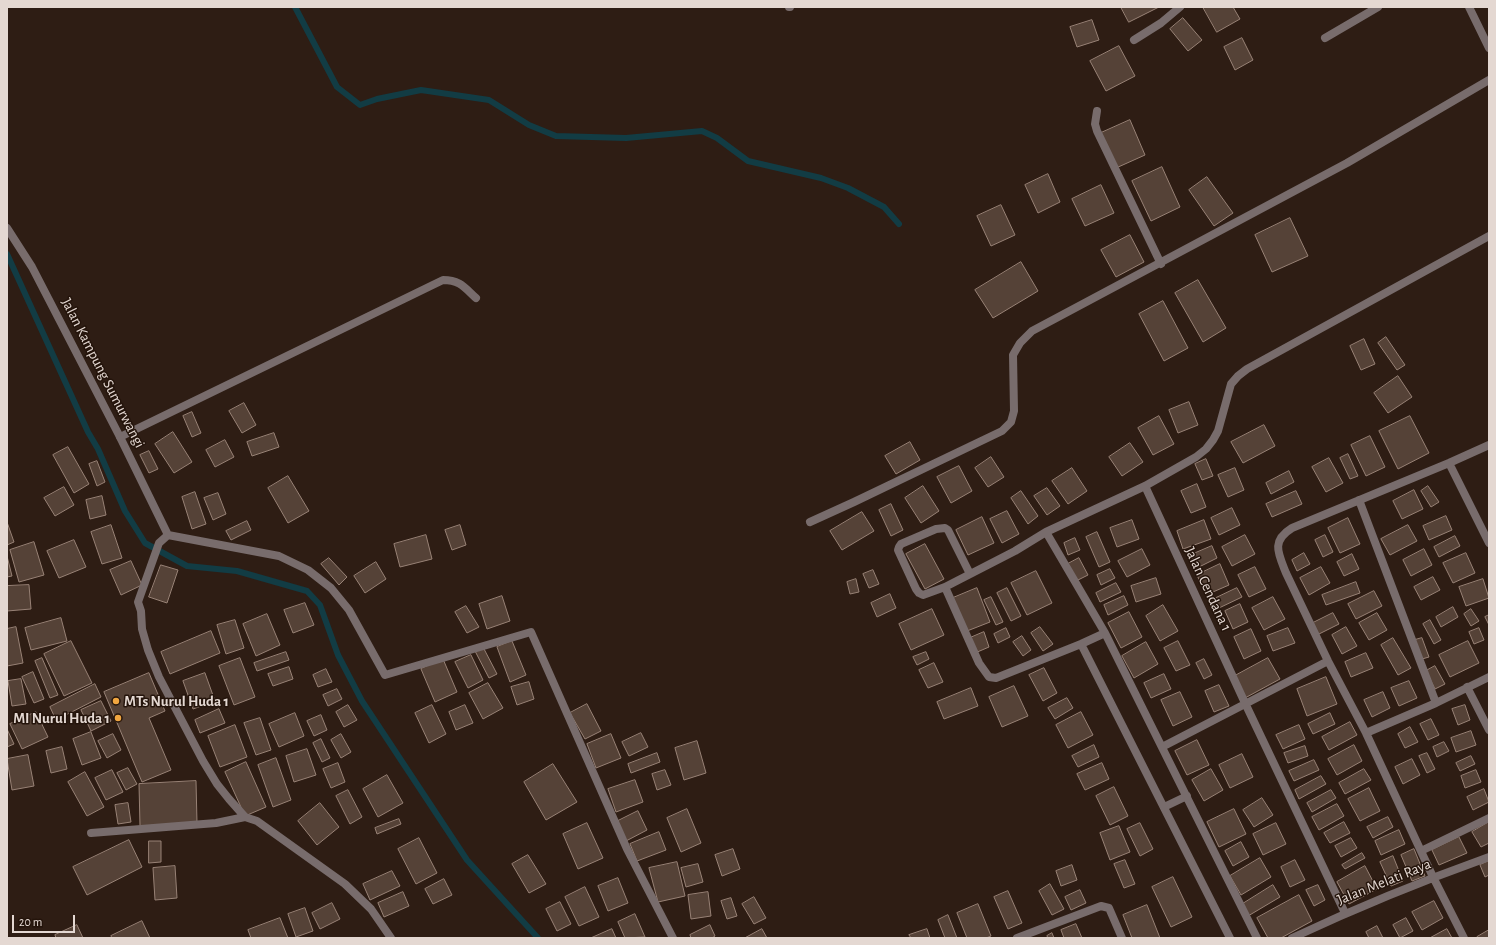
<!DOCTYPE html>
<html>
<head>
<meta charset="utf-8">
<style>
	body { margin:0 }
	#map { position:relative; width:1496px; height:945px; overflow:hidden; background:#2e1d14; font-family:"Alegreya Sans",sans-serif }
	canvas { display:block }
	.frame { position:absolute; inset:0; border:8px solid #e4d8d2; pointer-events:none }
	.scale { position:absolute; left:12px; top:915px; width:63px; height:18px; box-sizing:border-box; border:2px solid #e4d8d2; border-top:0; padding-left:5px; font-size:12px; line-height:14px; white-space:nowrap; color:#e4d8d2; -webkit-text-stroke:3px #24140b; paint-order:stroke }
</style>
</head>
<body>
<div id="map">
<canvas width="1496" height="945"></canvas>
<div class="frame"></div>
<div class="scale">20 m</div>
</div>
<script>
const ctx = document.querySelector('canvas').getContext('2d');
ctx.lineJoin = 'round';
function strokePath(path, color, width, dash) {
  ctx.strokeStyle = color;
  ctx.lineWidth = width;
  ctx.lineCap = dash ? 'butt' : 'round';
  ctx.setLineDash(dash || []);
  ctx.stroke(path);
}
function fillPath(path, color) {
  ctx.fillStyle = color;
  ctx.fill(path, 'evenodd');
}
function label(font, color, halo, rows, align = 'center') {
  ctx.font = font + ' "Alegreya Sans",sans-serif';
  ctx.lineWidth = 3;
  ctx.setLineDash([]);
  ctx.textBaseline = 'middle';
  ctx.strokeStyle = halo;
  ctx.fillStyle = color;
  for (const [text, x, y, turn = 0] of rows) {
    ctx.save();
    ctx.translate(x, y);
    ctx.rotate((+turn || 0) * Math.PI / 180);
    ctx.textAlign = isNaN(turn) ? turn : align;
    if (halo) ctx.strokeText(text, 0, 0);
    ctx.fillText(text, 0, 0);
    ctx.restore();
  }
}
const stream = new Path2D(`
	M 295,7 L 337,87 L 360,105 L 377,99 L 421,90 L 489,100 L 529,125 L 556,136 L 626,138 L 702,131 L 717,138 L 748,161 L 821,178 L 848,188 L 884,207 L 899,224
	M 7,254 L 88,432 L 98,449 L 125,511 L 145,543 L 187,566 L 237,571 L 307,591 L 320,605 L 338,655 L 362,701 L 467,860 L 538,938`);
const building = new Path2D(`
	M 1121,7 L 1159,7 L 1129,22 Z
	M 1203,7 L 1233,7 L 1240,19 L 1217,32 Z
	M 1183,18 L 1202,40 L 1188,51 L 1170,29 Z
	M 1092,20 L 1099,40 L 1077,47 L 1070,27 Z
	M 1242,38 L 1253,60 L 1235,70 L 1224,47 Z
	M 1119,46 L 1135,76 L 1106,91 L 1090,61 Z
	M 1130,120 L 1145,155 L 1116,168 L 1101,133 Z
	M 1162,167 L 1180,207 L 1151,221 L 1132,181 Z
	M 1048,174 L 1060,202 L 1038,213 L 1025,185 Z
	M 1207,177 L 1233,213 L 1214,226 L 1189,190 Z
	M 1101,185 L 1114,213 L 1085,226 L 1072,199 Z
	M 1001,205 L 1015,235 L 991,246 L 977,216 Z
	M 1290,218 L 1308,256 L 1272,272 L 1255,235 Z
	M 1130,235 L 1144,262 L 1116,277 L 1101,250 Z
	M 1021,262 L 1038,291 L 993,318 L 975,290 Z
	M 1198,280 L 1226,328 L 1203,342 L 1175,293 Z
	M 1163,301 L 1188,348 L 1164,361 L 1139,314 Z
	M 1386,337 L 1405,365 L 1397,370 L 1378,343 Z
	M 1364,339 L 1375,364 L 1361,370 L 1350,346 Z
	M 1398,376 L 1412,397 L 1388,413 L 1374,393 Z
	M 1189,402 L 1198,425 L 1178,433 L 1169,410 Z
	M 244,403 L 256,425 L 242,433 L 229,411 Z
	M 192,412 L 201,433 L 192,437 L 183,416 Z
	M 1159,416 L 1174,444 L 1153,455 L 1138,428 Z
	M 1410,416 L 1429,453 L 1398,469 L 1379,431 Z
	M 1264,425 L 1275,446 L 1243,463 L 1231,442 Z
	M 173,432 L 192,462 L 174,473 L 155,444 Z
	M 274,433 L 279,447 L 252,456 L 247,442 Z
	M 1370,436 L 1385,467 L 1366,476 L 1351,445 Z
	M 225,440 L 234,457 L 215,467 L 206,450 Z
	M 910,442 L 920,460 L 896,474 L 885,456 Z
	M 1130,443 L 1143,462 L 1122,476 L 1109,457 Z
	M 68,447 L 89,484 L 74,493 L 53,455 Z
	M 149,451 L 158,469 L 149,473 L 140,455 Z
	M 1348,454 L 1358,476 L 1350,479 L 1340,458 Z
	M 991,457 L 1004,477 L 988,487 L 975,468 Z
	M 1329,458 L 1343,483 L 1326,492 L 1312,467 Z
	M 1206,459 L 1213,476 L 1202,480 L 1195,464 Z
	M 97,461 L 105,482 L 97,486 L 89,464 Z
	M 959,466 L 972,491 L 951,503 L 937,477 Z
	M 1072,468 L 1087,491 L 1068,504 L 1052,481 Z
	M 1235,468 L 1244,490 L 1228,497 L 1218,475 Z
	M 1289,471 L 1294,482 L 1271,494 L 1266,483 Z
	M 288,476 L 309,511 L 288,523 L 268,488 Z
	M 1197,484 L 1206,507 L 1191,513 L 1181,491 Z
	M 923,486 L 939,511 L 921,523 L 905,498 Z
	M 1428,486 L 1439,502 L 1431,507 L 1421,491 Z
	M 64,487 L 74,505 L 55,516 L 44,498 Z
	M 1047,488 L 1060,506 L 1047,515 L 1034,496 Z
	M 1414,490 L 1423,509 L 1402,519 L 1393,501 Z
	M 1021,491 L 1038,516 L 1028,524 L 1011,498 Z
	M 1296,491 L 1302,504 L 1272,517 L 1266,504 Z
	M 195,492 L 206,524 L 192,529 L 182,497 Z
	M 218,493 L 226,514 L 213,520 L 204,498 Z
	M 102,496 L 106,515 L 90,519 L 86,500 Z
	M 891,504 L 903,530 L 891,536 L 879,510 Z
	M 1232,508 L 1240,525 L 1219,535 L 1211,518 Z
	M 1007,511 L 1019,534 L 1002,543 L 990,519 Z
	M 862,512 L 874,531 L 842,550 L 830,531 Z
	M 1446,516 L 1452,530 L 1429,540 L 1423,526 Z
	M 982,517 L 994,543 L 968,555 L 956,530 Z
	M 1348,518 L 1360,544 L 1340,553 L 1328,528 Z
	M 1132,520 L 1139,539 L 1117,547 L 1110,528 Z
	M 1204,520 L 1211,539 L 1183,549 L 1177,531 Z
	M 247,521 L 251,530 L 231,540 L 226,531 Z
	M 7,522 L 14,542 L 7,545 Z
	M 111,525 L 122,558 L 102,564 L 91,532 Z
	M 460,525 L 466,545 L 452,550 L 445,530 Z
	M 1408,525 L 1417,541 L 1390,555 L 1381,539 Z
	M 1097,532 L 1110,562 L 1099,567 L 1086,537 Z
	M 426,535 L 432,559 L 400,567 L 394,544 Z
	M 1245,535 L 1255,554 L 1232,566 L 1222,547 Z
	M 1325,535 L 1333,552 L 1323,557 L 1315,540 Z
	M 1455,536 L 1460,546 L 1439,557 L 1434,547 Z
	M 1075,538 L 1080,550 L 1068,555 L 1064,543 Z
	M 74,540 L 86,567 L 59,578 L 47,551 Z
	M 34,542 L 44,575 L 19,582 L 10,550 Z
	M 925,544 L 944,579 L 925,589 L 906,554 Z
	M 1212,546 L 1217,558 L 1197,568 L 1191,555 Z
	M 1142,549 L 1150,565 L 1127,577 L 1118,561 Z
	M 1424,549 L 1432,565 L 1411,576 L 1403,560 Z
	M 1304,553 L 1310,564 L 1297,571 L 1292,560 Z
	M 1466,553 L 1475,573 L 1453,583 L 1443,563 Z
	M 1352,554 L 1359,569 L 1344,576 L 1337,562 Z
	M 7,556 L 12,576 L 7,577 Z
	M 329,558 L 347,577 L 339,585 L 321,564 Z
	M 1079,558 L 1088,575 L 1076,581 L 1066,565 Z
	M 131,561 L 142,585 L 121,595 L 110,570 Z
	M 376,562 L 386,579 L 365,593 L 354,576 Z
	M 1220,564 L 1229,585 L 1206,595 L 1197,575 Z
	M 161,565 L 178,570 L 167,603 L 149,597 Z
	M 1255,567 L 1266,589 L 1249,597 L 1238,575 Z
	M 1321,567 L 1330,583 L 1309,595 L 1300,578 Z
	M 1110,569 L 1115,578 L 1101,585 L 1097,575 Z
	M 873,570 L 879,584 L 869,588 L 863,574 Z
	M 1036,571 L 1052,603 L 1027,615 L 1011,583 Z
	M 1433,577 L 1440,590 L 1421,600 L 1414,587 Z
	M 1156,578 L 1161,594 L 1136,602 L 1131,586 Z
	M 856,579 L 859,592 L 850,594 L 847,582 Z
	M 1483,579 L 1489,598 L 1466,606 L 1459,587 Z
	M 1356,582 L 1360,593 L 1326,605 L 1322,595 Z
	M 1116,583 L 1121,592 L 1100,602 L 1096,593 Z
	M 29,585 L 31,609 L 7,611 L 7,586 Z
	M 977,588 L 990,622 L 967,631 L 953,598 Z
	M 1007,588 L 1021,616 L 1011,621 L 997,593 Z
	M 1237,588 L 1242,597 L 1219,608 L 1214,599 Z
	M 1374,591 L 1382,606 L 1356,619 L 1348,604 Z
	M 890,594 L 896,608 L 877,617 L 871,603 Z
	M 502,596 L 510,621 L 487,629 L 479,604 Z
	M 1124,596 L 1128,605 L 1108,615 L 1104,605 Z
	M 991,597 L 1003,622 L 996,625 L 984,600 Z
	M 1273,597 L 1285,619 L 1264,630 L 1252,608 Z
	M 305,603 L 314,625 L 293,633 L 284,610 Z
	M 1240,604 L 1248,622 L 1233,629 L 1225,611 Z
	M 1163,605 L 1178,631 L 1160,641 L 1146,616 Z
	M 466,606 L 479,627 L 467,633 L 455,612 Z
	M 1453,607 L 1458,617 L 1441,627 L 1436,617 Z
	M 932,609 L 944,635 L 911,650 L 899,624 Z
	M 1471,609 L 1479,621 L 1471,626 L 1464,614 Z
	M 1129,612 L 1142,637 L 1121,648 L 1108,623 Z
	M 1333,613 L 1339,624 L 1317,635 L 1311,624 Z
	M 1377,613 L 1387,630 L 1369,640 L 1359,623 Z
	M 267,614 L 280,645 L 256,656 L 243,624 Z
	M 1489,615 L 1489,625 L 1485,617 Z
	M 61,618 L 67,641 L 31,650 L 25,628 Z
	M 235,620 L 244,648 L 226,654 L 217,625 Z
	M 1430,620 L 1441,640 L 1434,644 L 1423,624 Z
	M 16,627 L 23,663 L 7,666 L 7,629 Z
	M 1040,627 L 1053,644 L 1043,651 L 1031,633 Z
	M 1346,627 L 1357,646 L 1342,654 L 1332,635 Z
	M 1006,628 L 1010,637 L 998,643 L 994,634 Z
	M 1288,628 L 1295,643 L 1273,651 L 1267,636 Z
	M 1479,628 L 1484,640 L 1474,644 L 1469,632 Z
	M 1251,629 L 1261,651 L 1244,659 L 1234,637 Z
	M 211,631 L 220,653 L 170,674 L 161,652 Z
	M 984,632 L 989,647 L 975,653 L 970,638 Z
	M 1022,636 L 1031,650 L 1023,656 L 1013,642 Z
	M 1393,638 L 1411,668 L 1398,675 L 1381,645 Z
	M 1422,638 L 1429,657 L 1422,659 L 1415,640 Z
	M 71,641 L 92,683 L 64,696 L 44,654 Z
	M 512,641 L 526,675 L 510,682 L 497,647 Z
	M 1178,641 L 1190,665 L 1176,671 L 1164,648 Z
	M 1468,641 L 1479,663 L 1450,677 L 1439,655 Z
	M 1146,642 L 1158,664 L 1134,678 L 1122,656 Z
	M 483,647 L 497,674 L 489,678 L 475,651 Z
	M 286,652 L 289,660 L 257,671 L 254,663 Z
	M 926,652 L 929,659 L 917,665 L 913,657 Z
	M 1366,653 L 1373,668 L 1351,677 L 1345,662 Z
	M 471,655 L 483,680 L 468,688 L 455,662 Z
	M 42,658 L 58,695 L 50,698 L 35,661 Z
	M 240,658 L 255,697 L 234,705 L 219,666 Z
	M 1268,658 L 1280,679 L 1245,698 L 1233,677 Z
	M 443,659 L 457,692 L 435,702 L 421,669 Z
	M 1204,659 L 1212,675 L 1204,679 L 1196,663 Z
	M 934,663 L 943,682 L 928,688 L 919,670 Z
	M 1435,666 L 1445,684 L 1435,689 L 1426,671 Z
	M 289,667 L 293,679 L 273,686 L 268,674 Z
	M 1044,668 L 1057,693 L 1043,701 L 1029,675 Z
	M 326,669 L 332,682 L 318,687 L 313,675 Z
	M 33,672 L 44,699 L 34,703 L 22,677 Z
	M 149,673 L 165,711 L 149,718 L 171,770 L 142,782 L 104,692 Z
	M 205,673 L 215,701 L 193,709 L 183,681 Z
	M 1164,674 L 1171,689 L 1151,698 L 1144,683 Z
	M 1326,677 L 1337,704 L 1307,716 L 1297,689 Z
	M 21,679 L 26,704 L 12,706 L 8,681 Z
	M 1409,681 L 1417,698 L 1399,706 L 1391,688 Z
	M 529,682 L 534,699 L 517,705 L 511,687 Z
	M 488,683 L 503,708 L 483,719 L 469,693 Z
	M 95,684 L 101,697 L 56,720 L 50,707 Z
	M 1219,685 L 1229,706 L 1214,712 L 1205,691 Z
	M 1014,686 L 1028,716 L 1002,727 L 989,697 Z
	M 971,688 L 978,706 L 944,719 L 937,702 Z
	M 337,689 L 342,699 L 328,706 L 323,695 Z
	M 1180,692 L 1192,717 L 1173,726 L 1161,700 Z
	M 1383,692 L 1390,708 L 1372,717 L 1364,700 Z
	M 1067,698 L 1073,708 L 1055,719 L 1048,708 Z
	M 101,701 L 111,721 L 91,731 L 81,710 Z
	M 587,704 L 601,731 L 585,739 L 570,713 Z
	M 348,705 L 357,720 L 344,727 L 336,712 Z
	M 432,705 L 446,734 L 429,743 L 415,713 Z
	M 465,705 L 473,723 L 456,730 L 449,712 Z
	M 1465,705 L 1470,720 L 1458,725 L 1452,709 Z
	M 219,709 L 225,723 L 200,733 L 195,720 Z
	M 36,712 L 48,737 L 22,749 L 10,724 Z
	M 1081,712 L 1093,735 L 1068,748 L 1056,725 Z
	M 295,713 L 304,736 L 279,747 L 269,724 Z
	M 1330,713 L 1335,724 L 1313,734 L 1308,724 Z
	M 321,715 L 327,730 L 314,736 L 307,721 Z
	M 260,718 L 271,750 L 256,755 L 244,723 Z
	M 1431,719 L 1439,735 L 1428,740 L 1420,724 Z
	M 1350,722 L 1357,735 L 1329,750 L 1322,737 Z
	M 235,725 L 247,757 L 220,767 L 208,736 Z
	M 1299,725 L 1305,739 L 1283,749 L 1276,735 Z
	M 1410,727 L 1418,742 L 1405,748 L 1398,734 Z
	M 7,729 L 14,744 L 7,747 Z
	M 1471,731 L 1476,745 L 1456,752 L 1451,738 Z
	M 91,732 L 101,758 L 82,765 L 73,739 Z
	M 641,733 L 648,747 L 629,756 L 622,742 Z
	M 113,734 L 121,750 L 107,758 L 98,741 Z
	M 341,734 L 351,752 L 341,758 L 331,740 Z
	M 611,734 L 621,758 L 596,768 L 587,744 Z
	M 321,739 L 330,758 L 322,762 L 313,743 Z
	M 1197,740 L 1209,765 L 1187,775 L 1175,751 Z
	M 697,741 L 706,773 L 684,780 L 675,748 Z
	M 1444,742 L 1449,751 L 1437,757 L 1433,747 Z
	M 1094,745 L 1099,757 L 1078,767 L 1072,756 Z
	M 1354,745 L 1362,761 L 1337,775 L 1328,759 Z
	M 1305,746 L 1308,756 L 1288,763 L 1284,753 Z
	M 62,747 L 67,769 L 51,773 L 46,751 Z
	M 307,749 L 316,775 L 294,782 L 286,756 Z
	M 657,753 L 660,762 L 631,773 L 628,764 Z
	M 1427,753 L 1435,769 L 1427,773 L 1419,756 Z
	M 1242,754 L 1253,777 L 1230,788 L 1219,765 Z
	M 28,755 L 34,786 L 12,790 L 7,759 Z
	M 1471,756 L 1475,764 L 1460,771 L 1456,763 Z
	M 276,758 L 291,800 L 273,807 L 258,765 Z
	M 1412,759 L 1420,775 L 1403,784 L 1395,767 Z
	M 1314,760 L 1319,770 L 1294,781 L 1289,771 Z
	M 246,762 L 266,807 L 245,816 L 225,772 Z
	M 338,763 L 345,782 L 331,788 L 323,769 Z
	M 1102,763 L 1109,779 L 1085,790 L 1077,774 Z
	M 553,764 L 577,802 L 546,820 L 524,782 Z
	M 128,768 L 137,784 L 126,790 L 117,773 Z
	M 1211,769 L 1223,790 L 1204,801 L 1192,780 Z
	M 1364,769 L 1371,780 L 1345,794 L 1339,783 Z
	M 112,770 L 123,792 L 106,800 L 95,778 Z
	M 665,770 L 671,785 L 657,790 L 652,774 Z
	M 1476,770 L 1481,782 L 1465,788 L 1461,776 Z
	M 85,772 L 104,807 L 87,816 L 68,782 Z
	M 387,775 L 403,803 L 378,817 L 363,789 Z
	M 1321,776 L 1326,784 L 1299,799 L 1295,790 Z
	M 635,780 L 643,802 L 616,812 L 608,789 Z
	M 196,781 L 197,823 L 140,826 L 139,784 Z
	M 1114,787 L 1128,816 L 1110,825 L 1096,796 Z
	M 1369,788 L 1380,811 L 1360,821 L 1348,799 Z
	M 1484,789 L 1489,802 L 1473,810 L 1467,797 Z
	M 348,790 L 362,817 L 350,824 L 336,796 Z
	M 1331,790 L 1336,798 L 1312,812 L 1307,803 Z
	M 1262,798 L 1273,815 L 1254,827 L 1243,810 Z
	M 128,803 L 131,822 L 118,824 L 115,805 Z
	M 320,803 L 339,827 L 317,845 L 298,821 Z
	M 1337,804 L 1344,816 L 1319,830 L 1312,817 Z
	M 687,809 L 701,843 L 681,852 L 667,818 Z
	M 1234,809 L 1246,834 L 1219,847 L 1207,822 Z
	M 638,811 L 647,830 L 626,841 L 616,822 Z
	M 1388,817 L 1393,827 L 1373,838 L 1367,827 Z
	M 399,819 L 401,824 L 377,834 L 375,828 Z
	M 1344,822 L 1350,833 L 1330,843 L 1324,833 Z
	M 1489,822 L 1489,843 L 1481,847 L 1472,832 Z
	M 587,823 L 603,858 L 578,869 L 563,834 Z
	M 1140,823 L 1153,849 L 1140,856 L 1127,829 Z
	M 1276,823 L 1286,844 L 1263,855 L 1253,834 Z
	M 1119,826 L 1130,852 L 1110,860 L 1100,833 Z
	M 1399,830 L 1405,844 L 1381,855 L 1375,841 Z
	M 659,832 L 666,850 L 637,861 L 630,844 Z
	M 1459,837 L 1467,853 L 1439,865 L 1432,850 Z
	M 419,838 L 437,873 L 416,884 L 398,849 Z
	M 1351,838 L 1357,848 L 1341,857 L 1335,846 Z
	M 129,840 L 142,867 L 87,895 L 73,867 Z
	M 149,841 L 161,841 L 161,862 L 149,863 Z
	M 1241,842 L 1249,857 L 1233,866 L 1225,851 Z
	M 733,849 L 740,869 L 722,876 L 715,855 Z
	M 1414,849 L 1425,876 L 1412,881 L 1401,855 Z
	M 1362,853 L 1365,858 L 1345,869 L 1342,865 Z
	M 528,855 L 546,884 L 529,893 L 512,864 Z
	M 1393,856 L 1403,881 L 1391,886 L 1380,862 Z
	M 1260,858 L 1271,877 L 1241,895 L 1230,876 Z
	M 1125,860 L 1135,884 L 1124,888 L 1114,864 Z
	M 1295,860 L 1305,880 L 1290,887 L 1281,867 Z
	M 1489,861 L 1489,875 L 1485,877 L 1480,865 Z
	M 677,862 L 685,896 L 658,902 L 649,868 Z
	M 698,864 L 703,882 L 686,887 L 681,868 Z
	M 1072,865 L 1077,880 L 1061,886 L 1056,871 Z
	M 175,866 L 177,898 L 155,900 L 153,868 Z
	M 1365,866 L 1377,889 L 1349,904 L 1337,882 Z
	M 392,871 L 400,886 L 370,900 L 363,884 Z
	M 1173,877 L 1192,917 L 1171,927 L 1152,887 Z
	M 618,878 L 628,903 L 608,911 L 598,886 Z
	M 444,879 L 452,895 L 433,904 L 425,889 Z
	M 1050,884 L 1064,909 L 1052,915 L 1039,891 Z
	M 1273,885 L 1280,897 L 1248,916 L 1241,905 Z
	M 1318,885 L 1325,900 L 1314,906 L 1306,890 Z
	M 585,887 L 599,917 L 579,926 L 565,897 Z
	M 1080,890 L 1086,903 L 1071,910 L 1065,897 Z
	M 1008,891 L 1022,923 L 1008,929 L 994,897 Z
	M 403,892 L 409,906 L 384,917 L 378,903 Z
	M 708,892 L 711,916 L 691,919 L 688,895 Z
	M 1299,895 L 1312,921 L 1281,938 L 1268,938 L 1257,918 Z
	M 754,897 L 766,918 L 754,924 L 742,904 Z
	M 731,898 L 737,916 L 727,919 L 721,901 Z
	M 1434,901 L 1443,918 L 1422,930 L 1412,912 Z
	M 560,902 L 571,924 L 557,931 L 546,909 Z
	M 332,903 L 340,919 L 320,929 L 312,913 Z
	M 978,904 L 991,936 L 986,938 L 967,938 L 957,913 Z
	M 1147,905 L 1160,938 L 1132,938 L 1123,915 Z
	M 305,908 L 313,931 L 296,937 L 288,914 Z
	M 635,914 L 645,937 L 625,938 L 618,922 Z
	M 948,915 L 957,938 L 945,938 L 938,920 Z
	M 280,918 L 288,938 L 251,938 L 248,930 Z
	M 1406,918 L 1413,931 L 1400,938 L 1393,925 Z
	M 142,921 L 150,938 L 112,938 L 111,936 Z
	M 1076,924 L 1082,938 L 1064,938 L 1061,930 Z
	M 77,925 L 83,938 L 56,938 L 55,935 Z
	M 710,925 L 715,936 L 712,938 L 691,938 L 690,935 Z
	M 1377,926 L 1383,938 L 1369,938 L 1366,932 Z
	M 612,929 L 616,938 L 591,938 Z
	M 762,929 L 767,938 L 745,938 Z
	M 927,929 L 930,938 L 911,938 L 909,935 Z
	M 1447,929 L 1452,938 L 1430,938 Z
	M 1489,930 L 1489,938 L 1477,938 L 1477,937 Z
	M 1052,933 L 1054,938 L 1048,938 L 1047,936 Z`);
const service = new Path2D(`
	M 789,7 L 790,7
	M 120,437 L 443,280 C 460,280 464,287 476,298`);
const minor = new Path2D(`
	M 1469,7 L 1489,48
	M 1325,38 L 1378,7
	M 1134,40 L 1161,23 L 1180,7
	M 1097,111 L 1095,124 L 1097,131 L 1161,264
	M 7,228 L 32,267 L 120,437 L 168,535
	M 1449,463 L 1489,543
	M 1145,486 L 1245,703 L 1345,913
	M 1359,500 L 1436,703
	M 810,522 L 854,502 L 1002,431 L 1011,422 L 1014,411 L 1013,355 L 1020,343 L 1032,331 L 1347,163 L 1489,80
	M 1046,532 L 1105,633 L 1257,938
	M 168,535 L 279,556 L 308,570 L 331,588 L 349,610 L 385,675 L 531,632 L 627,849 L 673,938
	M 168,535 L 159,543 L 138,602 L 141,611 L 142,629 L 148,650 L 159,677 L 203,761 L 217,784 L 229,799 L 245,817 L 257,821 L 345,884 L 371,909 L 391,938
	M 970,574 L 948,530 L 945,528 L 936,529 L 901,544 L 899,547 L 898,550 L 916,589 L 919,593 L 923,595 L 945,587 L 1015,551 L 1046,532 L 1145,486 L 1196,457 L 1206,449 L 1213,440 L 1218,431 L 1231,384 L 1238,376 L 1247,369 L 1489,236
	M 945,587 L 979,663 L 989,677 L 996,678 L 1081,644 L 1105,633
	M 1081,644 L 1230,938
	M 1467,687 L 1489,730
	M 1366,733 L 1436,703 L 1489,677
	M 1162,747 L 1328,661
	M 1164,807 L 1187,796
	M 91,833 L 216,823 L 245,817
	M 1421,851 L 1489,818
	M 1017,938 L 1101,906 L 1109,908 L 1122,938
	M 1292,938 C 1356,908 1422,881 1489,857
	M 1464,938 L 1433,877 L 1366,733 L 1328,661 L 1286,573 C 1278,553 1271,541 1292,528 L 1449,463 L 1489,445`);
const markers = [
	[116,701,4,"#f1a640"],
	[118,718,4,"#f1a640"]
];
const streetNames = [
	["Jalan Kampung Sumurwangi",103,373,63],
	["Jalan Cendana 1",1208,589,65],
	["Jalan Melati Raya",1384,882,-22]
];
const poiNames = [
	["MTs Nurul Huda 1",124,701],
	["MI Nurul Huda 1",110,718,"right"]
];
strokePath(stream, '#123c44', 6);
fillPath(building, '#554237');
strokePath(building, '#988276', 1);
strokePath(service, '#786c6c', 8);
strokePath(minor, '#786c6c', 8);
for (const [x, y, r, color] of markers) {
  const dot = new Path2D();
  dot.arc(x, y, r, 0, 2 * Math.PI);
  ctx.fillStyle = color;
  ctx.fill(dot);
  strokePath(dot, '#24140b', 1.5);
}
label('15px', '#e4d8d2', '#24140b', streetNames);
label('bold 15px', '#e4d8d2', '#24140b', poiNames, 'left');
</script>
</body>
</html>
